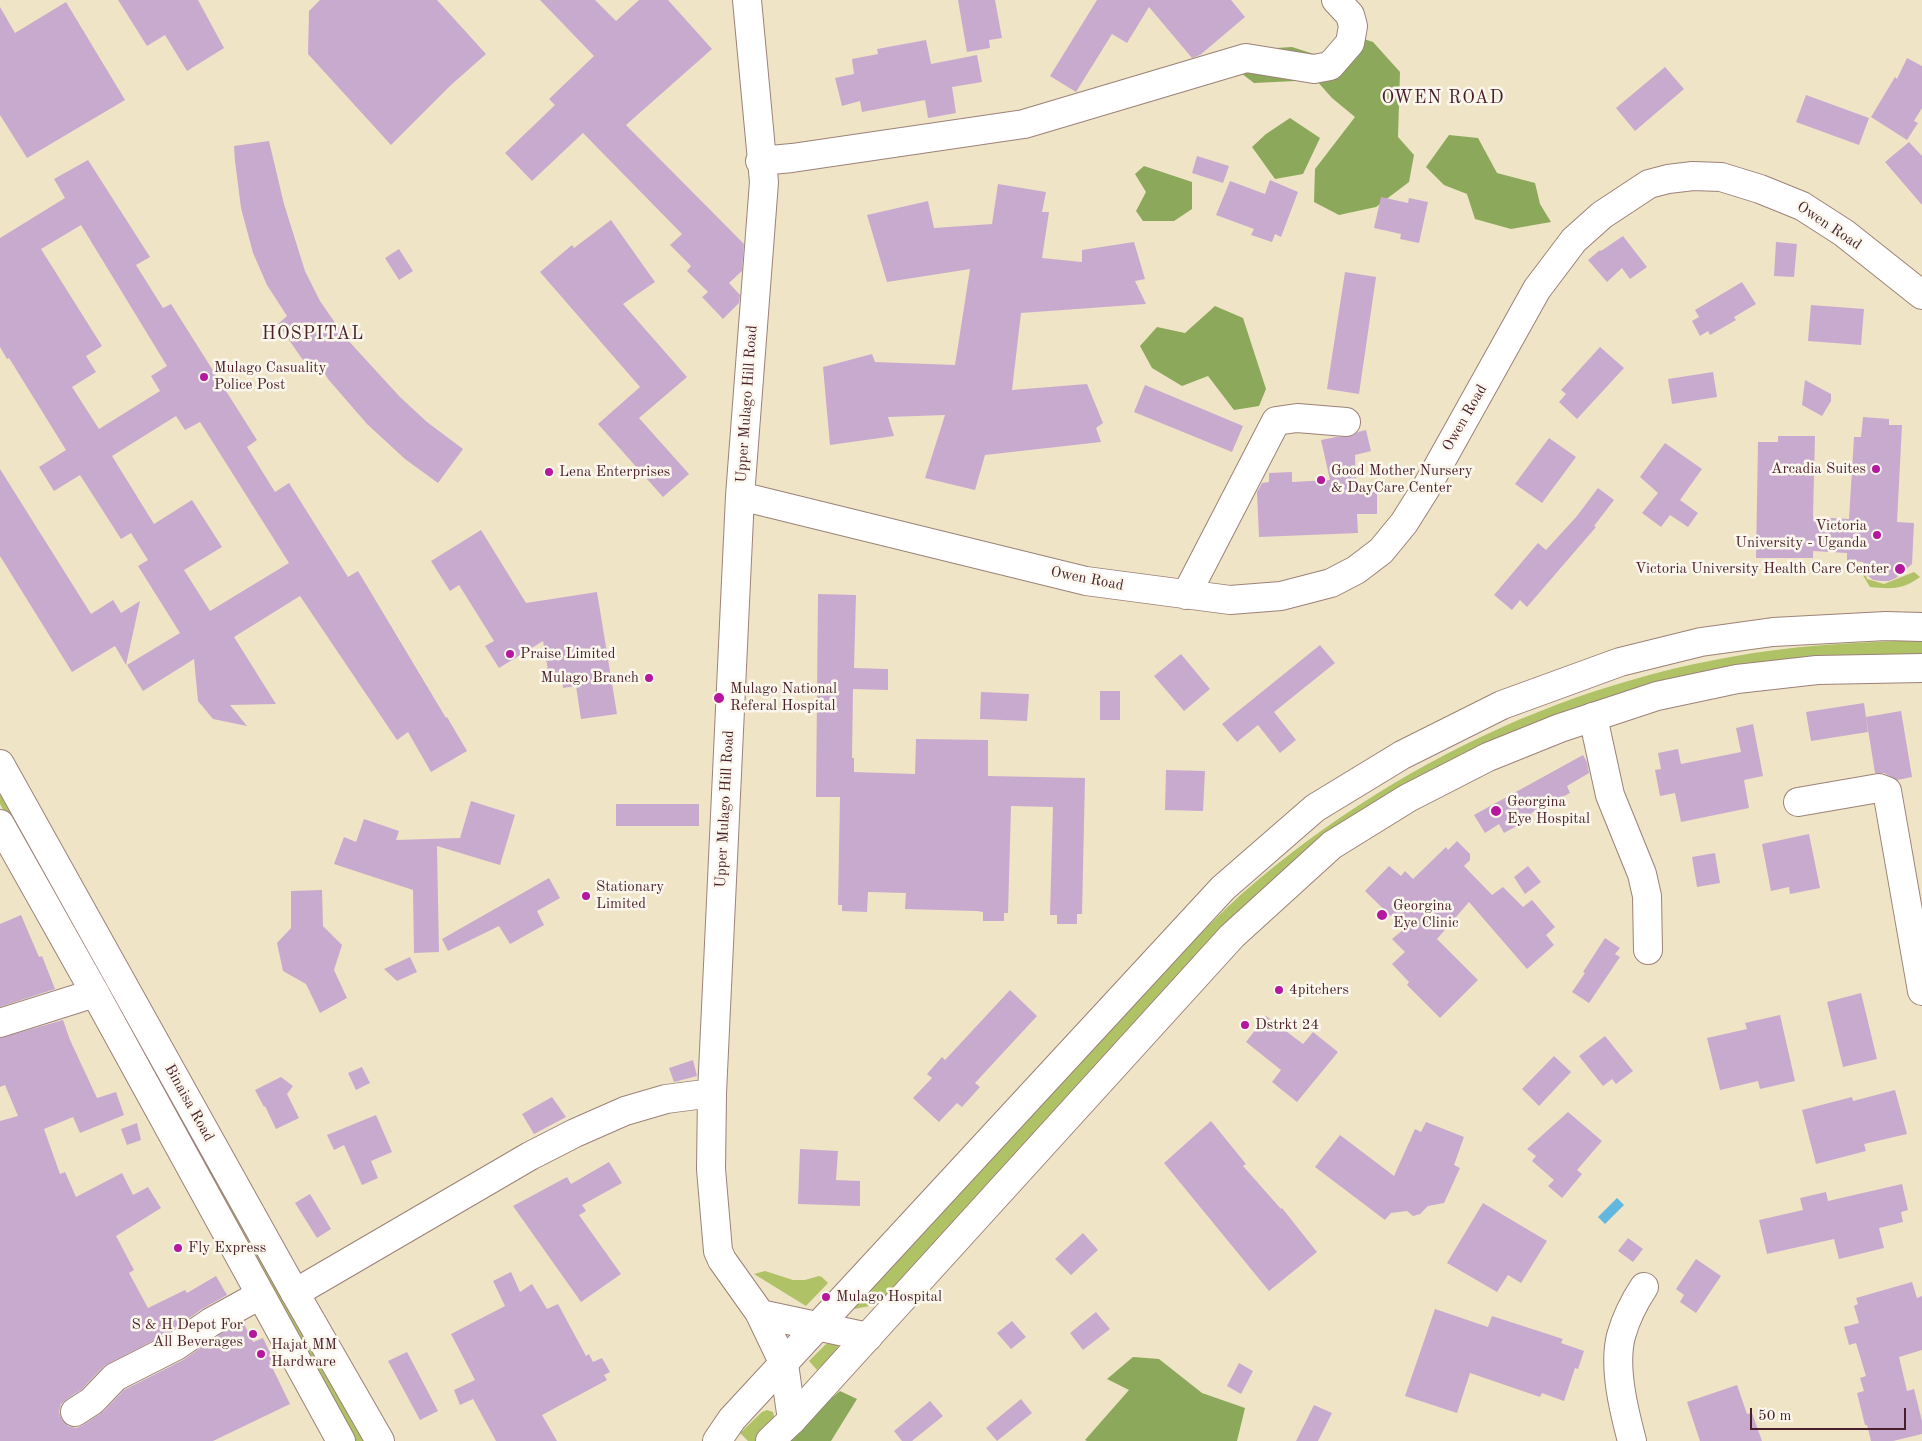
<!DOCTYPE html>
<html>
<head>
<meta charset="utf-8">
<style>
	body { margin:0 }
	#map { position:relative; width:1922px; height:1441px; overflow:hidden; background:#efe4c6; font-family:"Old Standard TT",serif }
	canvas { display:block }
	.scale { position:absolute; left:1750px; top:1408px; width:156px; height:22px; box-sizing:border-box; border:2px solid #4a1f2b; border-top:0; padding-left:6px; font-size:15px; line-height:18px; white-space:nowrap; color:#4a1f2b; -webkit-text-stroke:4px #fbf7ec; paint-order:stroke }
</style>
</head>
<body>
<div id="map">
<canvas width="1922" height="1441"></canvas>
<div class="scale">50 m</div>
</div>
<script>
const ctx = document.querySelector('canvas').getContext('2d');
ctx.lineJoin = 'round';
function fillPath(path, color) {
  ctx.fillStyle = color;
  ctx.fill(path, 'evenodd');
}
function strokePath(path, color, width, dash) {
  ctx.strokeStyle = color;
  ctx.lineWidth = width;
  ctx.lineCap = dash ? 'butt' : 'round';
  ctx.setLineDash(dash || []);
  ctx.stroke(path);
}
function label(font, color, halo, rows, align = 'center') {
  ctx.font = font + ' "Old Standard TT",serif';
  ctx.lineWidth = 5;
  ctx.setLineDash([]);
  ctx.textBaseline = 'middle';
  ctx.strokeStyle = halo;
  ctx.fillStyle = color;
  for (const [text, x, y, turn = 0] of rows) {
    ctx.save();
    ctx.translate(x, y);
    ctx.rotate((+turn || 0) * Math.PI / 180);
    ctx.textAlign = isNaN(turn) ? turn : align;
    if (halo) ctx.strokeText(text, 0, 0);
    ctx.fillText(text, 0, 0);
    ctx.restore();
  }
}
const green = new Path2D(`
	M 1864,569 L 1867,579 L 1884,584 L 1914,572 L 1920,577 C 1902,590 1891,589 1870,587 L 1861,572 Z
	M 1922,641 L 1922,659 L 1757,666 L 1356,820 L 880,1304 L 849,1310 C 942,1209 1034,1109 1129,1010 C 1170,967 1213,917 1259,879 C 1429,738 1635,653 1856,643 C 1878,642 1900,640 1922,641 Z
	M 0,776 L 369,1441 L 354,1441 L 11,824 L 0,804 Z
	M 765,1271 L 793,1280 L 805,1280 L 819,1276 L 822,1277 L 828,1283 L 806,1306 L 754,1274 Z
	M 832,1341 L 836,1342 L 838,1347 L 834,1355 L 817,1370 L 809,1361 L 825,1345 Z
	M 767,1410 L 773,1412 L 776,1423 L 756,1441 L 748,1441 L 740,1433 L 762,1412 Z`);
const forest = new Path2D(`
	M 1346,33 L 1373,42 L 1400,72 L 1398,137 L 1414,155 L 1409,182 L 1376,207 L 1339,215 L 1314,202 L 1315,169 L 1355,117 L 1332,98 L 1316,80 L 1254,83 L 1237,70 L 1244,50 L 1292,47 L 1323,57 Z
	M 1290,118 L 1320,138 L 1303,174 L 1275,179 L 1252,147 L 1266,134 Z
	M 1449,135 L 1478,138 L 1497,173 L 1535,183 L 1540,204 L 1551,222 L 1511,229 L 1475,219 L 1467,194 L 1444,185 L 1426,167 Z
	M 1144,166 L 1192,182 L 1192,209 L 1174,221 L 1143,221 L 1136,211 L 1146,192 L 1135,174 Z
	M 1215,306 L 1243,318 L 1266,389 L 1259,406 L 1234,410 L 1208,376 L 1182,386 L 1152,368 L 1140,346 L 1157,327 L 1185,333 Z
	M 1133,1357 L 1159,1359 L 1202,1393 L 1245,1408 L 1237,1441 L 1087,1441 L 1085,1440 L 1129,1390 L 1107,1379 Z
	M 840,1391 L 857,1399 L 831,1441 L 780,1441 Z`);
const water = new Path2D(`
	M 1617,1198 L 1624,1205 L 1605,1224 L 1598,1217 Z`);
const building = new Path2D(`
	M 118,0 L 198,0 L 224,48 L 187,71 L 165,35 L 147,46 Z
	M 320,0 L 437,0 L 486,54 L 450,86 L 391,145 L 308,54 L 309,11 Z
	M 540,0 L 595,0 L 616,21 L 639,0 L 668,0 L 712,49 L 626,125 L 744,244 L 742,271 L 729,283 L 740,295 L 739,303 L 723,319 L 702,297 L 708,292 L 687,271 L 691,266 L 670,245 L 682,234 L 583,133 L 532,181 L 505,153 L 555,105 L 549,99 L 594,56 Z
	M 958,0 L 995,0 L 1002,38 L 989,40 L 990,48 L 967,52 Z
	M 1097,0 L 1231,0 L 1245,17 L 1200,55 L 1192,58 L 1149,7 L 1127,43 L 1112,34 L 1076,92 L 1050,76 Z
	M 66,2 L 125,100 L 27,158 L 0,115 L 0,7 L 15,33 Z
	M 926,40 L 931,64 L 977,55 L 982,82 L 952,87 L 956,113 L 928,118 L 925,100 L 862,112 L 860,101 L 842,106 L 835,78 L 854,74 L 852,59 L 878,54 L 877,49 Z
	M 1907,58 L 1922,66 L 1922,108 L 1914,121 L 1918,123 L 1907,140 L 1871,117 L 1895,77 L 1897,79 Z
	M 1665,67 L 1684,89 L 1635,131 L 1616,108 Z
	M 1806,95 L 1869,118 L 1859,145 L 1796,122 Z
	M 269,141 L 284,204 L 305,271 L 320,301 L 345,337 L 400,397 L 427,422 L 463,449 L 438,483 L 405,459 L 367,424 L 328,379 L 317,360 L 307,366 L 278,324 L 287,316 L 267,285 L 253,253 L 241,208 L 235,161 L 234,146 Z
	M 1909,142 L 1922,156 L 1922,205 L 1885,162 Z
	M 1197,156 L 1229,166 L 1223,183 L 1192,173 Z
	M 88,160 L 150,257 L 136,265 L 163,308 L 171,304 L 257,440 L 247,447 L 275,492 L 289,483 L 348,577 L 358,571 L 446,718 L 447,717 L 467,751 L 431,772 L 408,732 L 397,740 L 300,596 L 234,637 L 276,704 L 230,705 L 247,726 L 213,719 L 198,701 L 194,659 L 143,691 L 127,665 L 180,633 L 138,566 L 148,560 L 131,533 L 121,539 L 80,475 L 54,491 L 39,467 L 66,450 L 9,358 L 7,359 L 0,347 L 0,238 L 65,198 L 54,179 ZM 81,225 L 167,366 L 151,376 L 160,391 L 99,429 L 72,387 L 96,372 L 86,356 L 102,346 L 41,249 ZM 176,416 L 185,430 L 200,422 L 289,563 L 210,611 L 184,570 L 222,547 L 192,500 L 154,524 L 112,456 Z
	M 1270,180 L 1298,192 L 1281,237 L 1275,234 L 1272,242 L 1251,235 L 1254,229 L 1216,215 L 1230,181 L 1265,194 Z
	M 998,184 L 1046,192 L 1042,212 L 1049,212 L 1042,258 L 1082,262 L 1082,250 L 1134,242 L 1145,279 L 1135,281 L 1146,304 L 1021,313 L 1012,390 L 1087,384 L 1103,423 L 1096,428 L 1101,442 L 985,455 L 975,490 L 925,478 L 945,415 L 888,417 L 894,436 L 830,445 L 823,367 L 872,354 L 875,362 L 955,365 L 970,269 L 887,282 L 867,215 L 928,201 L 934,228 L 992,224 Z
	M 1381,197 L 1408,203 L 1409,198 L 1428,202 L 1419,243 L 1400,239 L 1401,234 L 1374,228 Z
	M 611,220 L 655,282 L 623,304 L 687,377 L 639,418 L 689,474 L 663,497 L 598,424 L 640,387 L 540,272 L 572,245 L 574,248 Z
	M 1623,236 L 1647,267 L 1630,279 L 1622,268 L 1607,282 L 1588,260 L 1600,250 L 1601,251 Z
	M 1776,242 L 1797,244 L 1794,277 L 1774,276 Z
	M 399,249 L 413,271 L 399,280 L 385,258 Z
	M 1345,272 L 1376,277 L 1359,394 L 1327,389 Z
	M 1742,282 L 1756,304 L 1734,317 L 1736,320 L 1710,335 L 1708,331 L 1700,336 L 1692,321 L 1699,317 L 1695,310 Z
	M 1811,305 L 1864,309 L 1861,345 L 1808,341 Z
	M 1600,347 L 1624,368 L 1577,419 L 1559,402 L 1566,394 L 1561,390 Z
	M 1713,372 L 1717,397 L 1672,404 L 1668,379 Z
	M 1805,380 L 1831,394 L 1831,401 L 1822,416 L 1802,405 Z
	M 1145,385 L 1243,426 L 1232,452 L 1134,412 Z
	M 1863,417 L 1889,419 L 1889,425 L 1902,425 L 1897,522 L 1914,523 L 1912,564 L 1896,578 L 1889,581 L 1881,581 L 1873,580 L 1866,574 L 1863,562 L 1847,561 L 1847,553 L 1813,551 L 1813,558 L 1756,558 L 1758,442 L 1778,442 L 1778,436 L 1815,436 L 1813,517 L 1849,519 L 1854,437 L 1861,437 Z
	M 1366,430 L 1371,451 L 1355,455 L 1356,492 L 1377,492 L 1377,514 L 1357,514 L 1358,533 L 1259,537 L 1257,492 L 1262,483 L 1269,482 L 1269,473 L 1292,472 L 1292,482 L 1330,480 L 1321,440 L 1336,437 L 1352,436 L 1358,432 Z
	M 1549,438 L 1576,457 L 1542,503 L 1515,484 Z
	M 1665,443 L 1702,469 L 1680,500 L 1698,513 L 1688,527 L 1670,515 L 1661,527 L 1642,513 L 1658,493 L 1640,477 Z
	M 0,469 L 91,614 L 113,600 L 121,613 L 140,601 L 126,665 L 115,646 L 72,672 L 0,556 Z
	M 1598,488 L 1614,500 L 1594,526 L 1596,527 L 1527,607 L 1520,600 L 1512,610 L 1494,595 L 1538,543 L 1546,550 L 1577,516 Z
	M 481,530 L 526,603 L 597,592 L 617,714 L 581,719 L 576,686 L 563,688 L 562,678 L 556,679 L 555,675 L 549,676 L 543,641 L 499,668 L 485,646 L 494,641 L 459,585 L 450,591 L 431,561 Z
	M 818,594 L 856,595 L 854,668 L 888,669 L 888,690 L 853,689 L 852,758 L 854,758 L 854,772 L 915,774 L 916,739 L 988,740 L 988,776 L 1085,778 L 1082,914 L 1077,914 L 1077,924 L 1057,924 L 1057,915 L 1050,915 L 1053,807 L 1011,806 L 1008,913 L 1004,913 L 1004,921 L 983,921 L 983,912 L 977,911 L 905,909 L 906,893 L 868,892 L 867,912 L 842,911 L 842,905 L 838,905 L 840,797 L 816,797 Z
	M 1320,645 L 1335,663 L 1274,712 L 1296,740 L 1280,753 L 1258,725 L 1237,742 L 1222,724 Z
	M 1181,654 L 1210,689 L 1184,711 L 1154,676 Z
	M 1100,691 L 1120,691 L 1120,720 L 1100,720 Z
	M 981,692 L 1029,694 L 1027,721 L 980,719 Z
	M 1864,703 L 1868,732 L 1811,741 L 1806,712 Z
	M 1901,711 L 1912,777 L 1897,780 L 1884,773 L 1875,773 L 1866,717 Z
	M 1753,724 L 1763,776 L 1744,780 L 1749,808 L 1681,822 L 1675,793 L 1660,796 L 1655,770 L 1661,769 L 1658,753 L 1678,749 L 1681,764 L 1741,752 L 1736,728 Z
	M 1583,755 L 1587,762 L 1589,773 L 1567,786 L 1570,793 L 1531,813 L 1533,817 L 1504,833 L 1499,824 L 1485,833 L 1474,815 Z
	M 1166,770 L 1205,771 L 1203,811 L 1165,810 Z
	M 471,801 L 515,815 L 500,865 L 437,846 L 439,952 L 414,953 L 413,890 L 334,864 L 344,837 L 356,842 L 364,819 L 399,831 L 396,840 L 460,838 Z
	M 616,804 L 699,804 L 699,826 L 616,826 Z
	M 1809,834 L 1820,888 L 1790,894 L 1789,887 L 1771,891 L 1762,844 Z
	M 1457,841 L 1470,854 L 1470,860 L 1464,866 L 1492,895 L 1503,887 L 1523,907 L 1532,900 L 1555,927 L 1546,935 L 1554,945 L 1527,969 L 1469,902 L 1437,939 L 1478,980 L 1440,1018 L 1407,985 L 1409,982 L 1392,964 L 1405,952 L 1392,939 L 1404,929 L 1365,891 L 1389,866 L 1401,876 L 1405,871 L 1413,879 L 1446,847 L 1448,850 Z
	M 1715,853 L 1720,883 L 1697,887 L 1692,857 Z
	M 1528,866 L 1541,882 L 1525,894 L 1514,877 Z
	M 549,878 L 560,898 L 537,911 L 544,925 L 510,944 L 499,926 L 448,951 L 442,939 Z
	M 322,890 L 323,926 L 342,945 L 334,970 L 347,998 L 320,1013 L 306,984 L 283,971 L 277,943 L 291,928 L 291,891 Z
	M 21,915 L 39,957 L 42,956 L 55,989 L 0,1007 L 0,924 Z
	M 1605,938 L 1620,948 L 1615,954 L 1620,957 L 1589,1003 L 1572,992 L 1585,973 L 1583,972 Z
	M 410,957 L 417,972 L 397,981 L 384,969 Z
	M 1010,990 L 1037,1016 L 975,1083 L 980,1087 L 962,1107 L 957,1103 L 939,1122 L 913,1098 L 932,1078 L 927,1074 L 942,1057 L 945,1060 Z
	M 1861,993 L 1877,1059 L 1843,1067 L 1827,1002 Z
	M 1780,1015 L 1795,1081 L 1760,1089 L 1758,1081 L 1720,1090 L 1707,1038 L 1747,1029 L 1745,1023 Z
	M 1266,1016 L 1303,1044 L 1313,1032 L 1338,1052 L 1297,1102 L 1272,1082 L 1281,1070 L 1246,1042 Z
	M 63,1020 L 70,1040 L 97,1098 L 116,1092 L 124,1115 L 80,1133 L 73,1117 L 44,1129 L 60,1174 L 65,1172 L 76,1197 L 122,1173 L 133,1195 L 148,1187 L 161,1208 L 116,1236 L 134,1270 L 129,1273 L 148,1308 L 185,1290 L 187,1293 L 216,1276 L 227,1295 L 202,1309 L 168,1333 L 104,1366 L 82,1389 L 67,1399 L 61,1404 L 59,1412 L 62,1420 L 68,1426 L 76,1428 L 83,1425 L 103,1412 L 124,1390 L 183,1360 L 219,1335 L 243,1322 L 253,1342 L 263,1338 L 273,1359 L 269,1361 L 290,1404 L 213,1441 L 0,1441 L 0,1121 L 18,1116 L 5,1085 L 0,1087 L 0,1038 Z
	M 1605,1036 L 1633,1071 L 1616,1084 L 1612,1079 L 1603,1086 L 1579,1056 Z
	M 1554,1056 L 1571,1072 L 1539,1106 L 1522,1089 Z
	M 693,1060 L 697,1076 L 674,1082 L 669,1068 Z
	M 362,1067 L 370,1083 L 356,1090 L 348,1073 Z
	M 281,1077 L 293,1086 L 287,1094 L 299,1118 L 276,1129 L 265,1106 L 264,1107 L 255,1090 Z
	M 1895,1090 L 1907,1134 L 1864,1144 L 1866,1151 L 1816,1164 L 1802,1110 L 1852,1097 L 1853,1101 Z
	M 552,1097 L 566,1117 L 534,1134 L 522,1114 Z
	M 1568,1112 L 1602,1141 L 1577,1170 L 1582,1174 L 1562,1198 L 1548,1186 L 1554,1180 L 1532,1161 L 1536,1156 L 1527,1149 Z
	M 376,1115 L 392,1152 L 371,1161 L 378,1178 L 362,1185 L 344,1145 L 334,1150 L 327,1135 Z
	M 1211,1121 L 1246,1164 L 1243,1166 L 1281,1209 L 1282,1208 L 1317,1252 L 1269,1291 L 1164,1163 Z
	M 1426,1122 L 1464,1137 L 1454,1165 L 1460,1168 L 1444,1203 L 1428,1206 L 1420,1214 L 1413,1216 L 1407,1211 L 1391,1213 L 1385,1220 L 1315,1167 L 1340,1135 L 1394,1176 L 1415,1129 L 1421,1132 Z
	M 137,1123 L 141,1140 L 127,1145 L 121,1129 Z
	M 800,1149 L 838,1151 L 836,1180 L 860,1181 L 860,1206 L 798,1204 Z
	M 609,1162 L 622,1183 L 582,1205 L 586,1211 L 579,1215 L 621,1274 L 581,1302 L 513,1206 L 567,1177 L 571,1184 Z
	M 1902,1184 L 1908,1210 L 1901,1212 L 1903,1222 L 1879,1228 L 1884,1248 L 1839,1259 L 1834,1239 L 1767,1254 L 1759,1220 L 1803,1210 L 1800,1198 L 1826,1192 L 1828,1201 Z
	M 310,1194 L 331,1229 L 317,1238 L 295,1203 Z
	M 1483,1203 L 1547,1241 L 1521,1283 L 1508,1275 L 1497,1292 L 1447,1263 Z
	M 1083,1233 L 1098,1250 L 1071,1275 L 1055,1259 Z
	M 1628,1238 L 1643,1249 L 1633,1262 L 1618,1251 Z
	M 1696,1259 L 1721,1276 L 1696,1313 L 1680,1302 L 1684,1295 L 1676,1289 Z
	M 511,1272 L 520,1292 L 532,1284 L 547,1309 L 558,1304 L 586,1356 L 589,1354 L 593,1362 L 602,1358 L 610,1372 L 604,1375 L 607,1380 L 542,1415 L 557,1441 L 496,1441 L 473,1399 L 460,1405 L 454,1390 L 475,1380 L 451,1334 L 505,1306 L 493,1281 Z
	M 1912,1282 L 1917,1298 L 1922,1296 L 1922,1350 L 1899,1357 L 1907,1391 L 1914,1389 L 1922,1421 L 1922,1434 L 1893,1441 L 1871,1441 L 1867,1425 L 1865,1425 L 1857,1393 L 1864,1391 L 1860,1378 L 1866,1376 L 1856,1343 L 1849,1345 L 1844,1327 L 1859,1323 L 1854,1306 L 1858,1304 L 1856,1298 Z
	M 1435,1309 L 1488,1327 L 1492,1316 L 1563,1339 L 1561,1343 L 1584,1351 L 1578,1369 L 1575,1368 L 1564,1401 L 1542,1393 L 1540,1397 L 1470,1373 L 1457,1413 L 1405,1396 Z
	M 1096,1312 L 1110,1329 L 1083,1350 L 1070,1333 Z
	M 1012,1321 L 1026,1337 L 1011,1349 L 997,1333 Z
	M 407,1352 L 438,1411 L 420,1420 L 388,1361 Z
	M 1239,1363 L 1253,1371 L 1241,1394 L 1227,1386 Z
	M 1737,1385 L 1747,1414 L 1752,1413 L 1762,1441 L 1700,1441 L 1687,1402 Z
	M 1021,1399 L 1032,1413 L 997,1441 L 986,1428 Z
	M 930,1401 L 943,1416 L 912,1441 L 902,1441 L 894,1431 Z
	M 1314,1405 L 1332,1413 L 1318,1441 L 1296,1441 Z`);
const minor = new Path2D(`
	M 747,0 L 764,182 L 740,496 L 712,1093 L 711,1169 L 718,1251 L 722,1260 L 759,1312 L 784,1364 L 792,1420
	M 760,161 L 792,158 L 1024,124 L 1246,58 L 1314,69 L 1330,66 L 1350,43 L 1353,26 L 1350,15 L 1336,0
	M 740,496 L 1086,581 L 1230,600 L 1281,596 L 1331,583 L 1356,570 L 1381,551 L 1404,523 L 1426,488 L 1537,289 L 1574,240 L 1602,215 L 1649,184 L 1668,179 L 1693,176 L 1721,177 L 1760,189 L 1802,206 L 1844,233 L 1922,295
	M 1186,595 L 1276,421 L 1297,418 L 1346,422
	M 1593,717 L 1610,795 L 1642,874 L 1647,896 L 1648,950
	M 1798,802 L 1879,788 L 1887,791 L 1922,991
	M 0,1023 L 95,993
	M 295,1293 L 530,1156 L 575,1133 L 625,1111 L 666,1099 L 712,1093
	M 760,1314 L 868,1337
	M 75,1412 L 92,1401 L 115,1377 L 176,1346 L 211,1322 L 260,1295
	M 1632,1441 C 1624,1411 1613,1367 1621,1336 C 1626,1318 1634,1302 1644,1287`);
const major = new Path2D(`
	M 0,764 L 295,1293 L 380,1441
	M 0,824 L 95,993 L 341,1441
	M 717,1441 L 732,1419 L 1223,888 L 1315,808 L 1402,755 L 1502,705 L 1620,662 L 1701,642 L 1773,632 L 1886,626 L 1922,627
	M 770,1441 L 792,1420 L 1232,936 L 1332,845 L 1408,798 L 1488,757 L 1560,728 L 1657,696 L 1737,679 L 1817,670 L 1922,668`);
const markers = [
	[204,377,5,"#b5179e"],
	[1876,469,5,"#b5179e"],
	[549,472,5,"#b5179e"],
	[1321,480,5,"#b5179e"],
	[1877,535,5,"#b5179e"],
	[1900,569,6,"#b5179e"],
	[510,654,5,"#b5179e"],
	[649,678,5,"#b5179e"],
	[719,698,6,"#b5179e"],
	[1496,811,6,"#b5179e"],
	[586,896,5,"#b5179e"],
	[1382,915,6,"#b5179e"],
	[1279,990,5,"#b5179e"],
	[1245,1025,5,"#b5179e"],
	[178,1248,5,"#b5179e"],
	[826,1297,5,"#b5179e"],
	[253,1334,5,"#b5179e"],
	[261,1354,5,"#b5179e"]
];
const streetNames = [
	["Owen Road",1829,226,34],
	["Upper Mulago Hill Road",747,404,-86],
	["Owen Road",1465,418,-60],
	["Owen Road",1087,579,11],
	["Upper Mulago Hill Road",725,809,-87],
	["Binaisa Road",189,1103,61]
];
const poiNames = [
	["Mulago Casuality",214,368],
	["Police Post",214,385],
	["Arcadia Suites",1866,469,"right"],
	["Good Mother Nursery",1331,471],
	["& DayCare Center",1331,488],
	["Lena Enterprises",559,472],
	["Victoria",1867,526,"right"],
	["University - Uganda",1867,543,"right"],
	["Victoria University Health Care Center",1889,569,"right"],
	["Praise Limited",520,654],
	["Mulago Branch",639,678,"right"],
	["Mulago National",730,689],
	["Referal Hospital",730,706],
	["Georgina",1507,802],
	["Eye Hospital",1507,819],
	["Stationary",596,887],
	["Limited",596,904],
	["Georgina",1393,906],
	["Eye Clinic",1393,923],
	["4pitchers",1289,990],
	["Dstrkt 24",1255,1025],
	["Fly Express",188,1248],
	["Mulago Hospital",836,1297],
	["S & H Depot For",243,1325,"right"],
	["All Beverages",243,1342,"right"],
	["Hajat MM",271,1345],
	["Hardware",271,1362]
];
const quarterNames = [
	["OWEN ROAD",1443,98],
	["HOSPITAL",313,334]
];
fillPath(green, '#afc266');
fillPath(forest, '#8ba85b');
fillPath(water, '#61b7de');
fillPath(building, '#c9aacf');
strokePath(minor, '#9c8278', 30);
strokePath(major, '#9c8278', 30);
strokePath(minor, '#fff', 28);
strokePath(major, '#fff', 28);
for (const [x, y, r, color] of markers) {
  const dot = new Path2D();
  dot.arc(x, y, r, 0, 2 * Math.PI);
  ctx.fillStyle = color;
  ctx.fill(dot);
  strokePath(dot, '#fbf7ec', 2);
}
label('15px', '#4a1f2b', '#fbf7ec', streetNames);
label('15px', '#4a1f2b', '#fbf7ec', poiNames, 'left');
ctx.letterSpacing = '1px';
label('18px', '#4a1f2b', '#fbf7ec', quarterNames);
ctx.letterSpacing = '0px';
</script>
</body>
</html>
